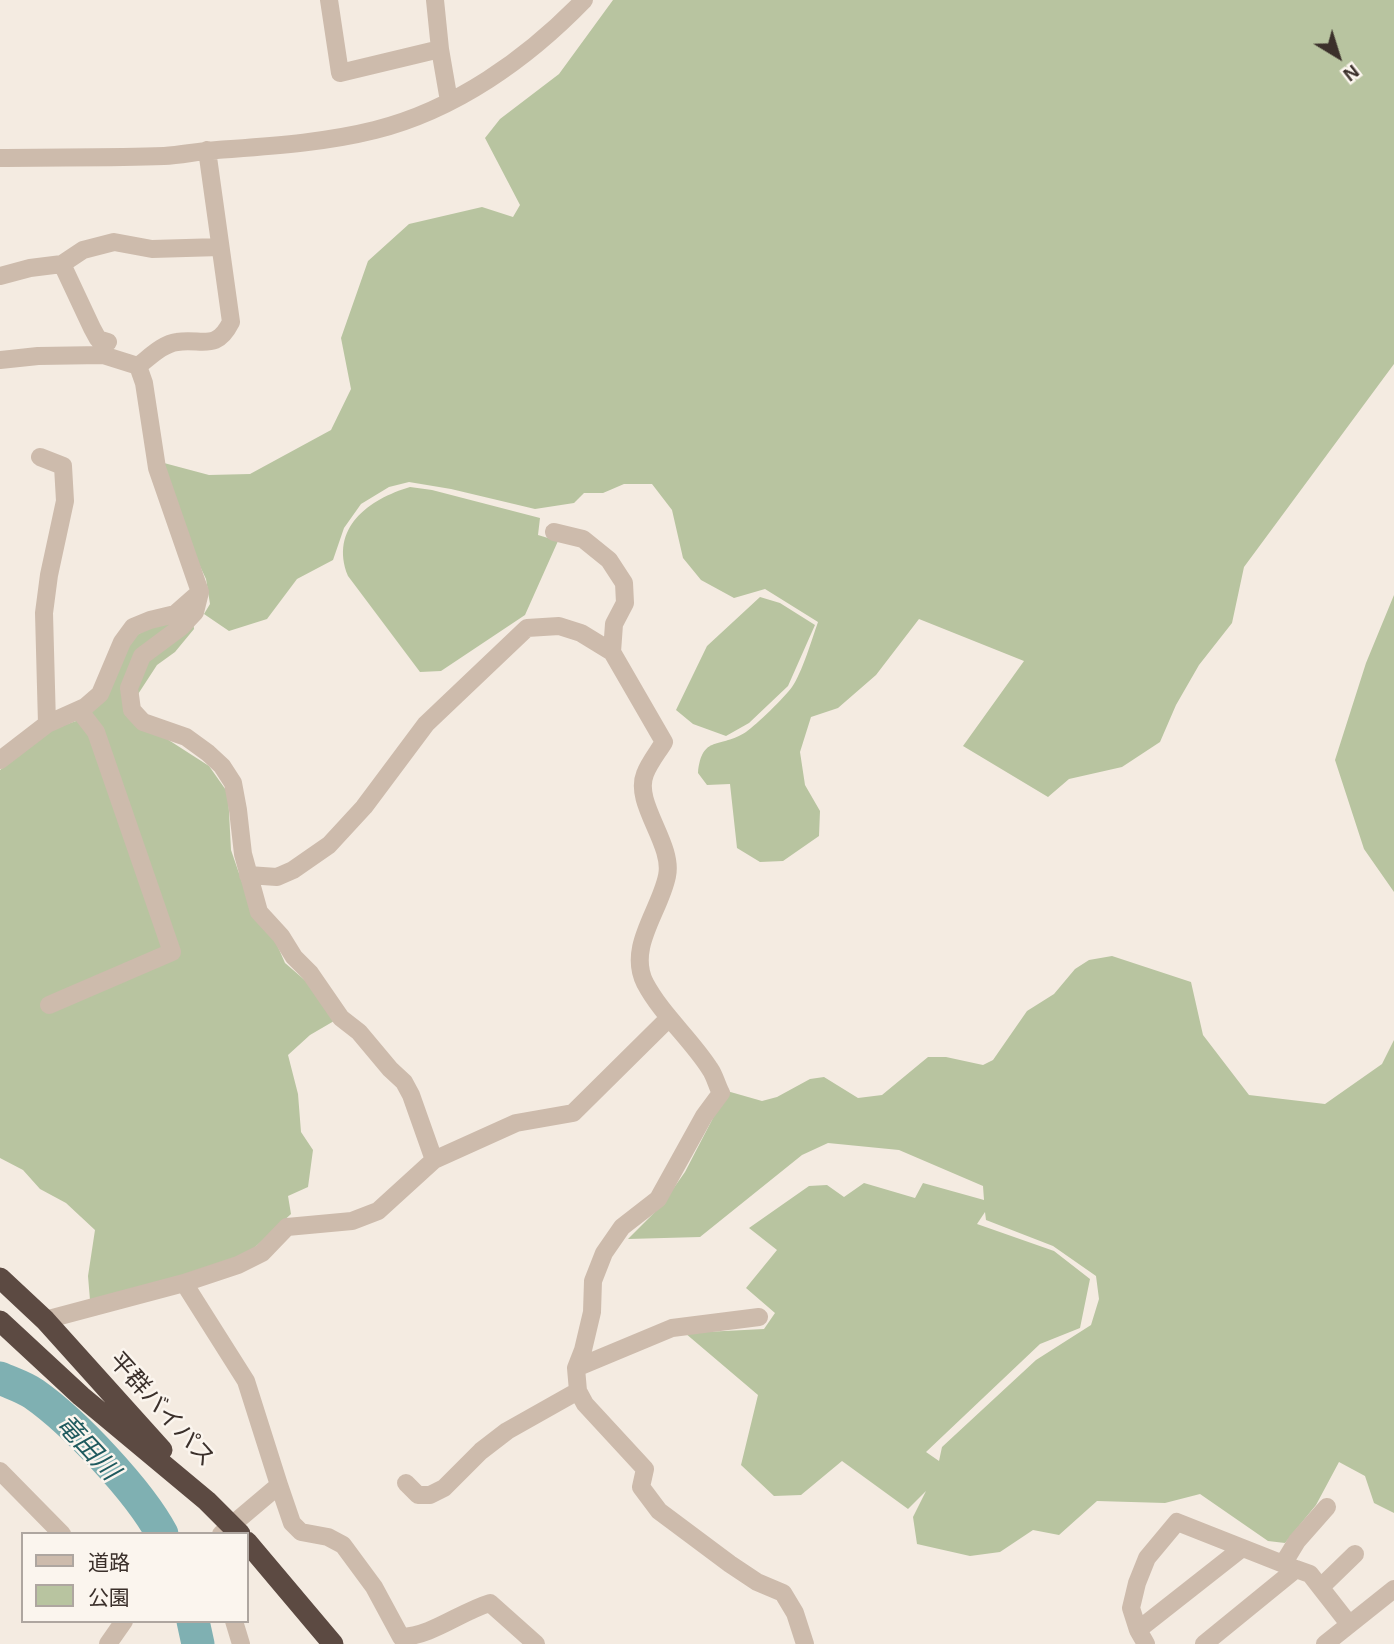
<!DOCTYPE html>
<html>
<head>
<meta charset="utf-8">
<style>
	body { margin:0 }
	#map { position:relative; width:1394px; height:1644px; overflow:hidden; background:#f4ebe1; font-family:Helvetica,"Noto Sans JP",sans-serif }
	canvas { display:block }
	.legend { position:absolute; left:21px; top:1532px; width:228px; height:91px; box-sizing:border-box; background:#fbf5ee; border:2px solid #aea6a0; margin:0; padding:9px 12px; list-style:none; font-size:21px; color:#3b302b }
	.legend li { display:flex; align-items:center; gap:14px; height:35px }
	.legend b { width:35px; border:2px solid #aea6a0 }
	.north { position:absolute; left:1303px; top:21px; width:70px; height:70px; -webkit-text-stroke:5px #fbf5ee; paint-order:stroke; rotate:142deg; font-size:19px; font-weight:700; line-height:28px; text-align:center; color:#3b302b }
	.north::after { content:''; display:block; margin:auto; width:24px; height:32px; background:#3b302b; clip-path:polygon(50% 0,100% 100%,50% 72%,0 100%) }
</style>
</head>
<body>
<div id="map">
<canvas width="1394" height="1644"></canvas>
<ul class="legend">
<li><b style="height:9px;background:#cdbbac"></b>道路</li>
<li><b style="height:19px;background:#b8c4a0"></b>公園</li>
</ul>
<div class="north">N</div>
</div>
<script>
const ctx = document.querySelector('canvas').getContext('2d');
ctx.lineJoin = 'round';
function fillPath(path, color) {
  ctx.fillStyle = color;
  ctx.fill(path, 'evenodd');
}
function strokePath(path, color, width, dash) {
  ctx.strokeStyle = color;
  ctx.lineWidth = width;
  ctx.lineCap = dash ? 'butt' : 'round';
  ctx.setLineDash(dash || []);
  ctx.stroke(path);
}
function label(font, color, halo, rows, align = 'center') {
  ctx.font = font + ' Helvetica,"Noto Sans JP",sans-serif';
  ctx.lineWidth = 5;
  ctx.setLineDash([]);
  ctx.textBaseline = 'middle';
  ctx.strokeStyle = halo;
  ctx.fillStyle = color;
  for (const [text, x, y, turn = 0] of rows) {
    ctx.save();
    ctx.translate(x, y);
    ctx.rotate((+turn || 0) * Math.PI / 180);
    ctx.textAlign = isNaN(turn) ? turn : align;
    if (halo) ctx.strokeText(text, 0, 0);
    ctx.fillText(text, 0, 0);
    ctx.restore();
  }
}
const green = new Path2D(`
	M 613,0 L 1394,0 L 1394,364 L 1244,567 L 1232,623 L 1199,665 L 1176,705 L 1160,742 L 1122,767 L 1069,779 L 1048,797 L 963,746 L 1024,661 L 919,619 L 876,675 L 838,708 L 811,717 L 800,752 L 805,785 L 820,811 L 819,836 L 783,861 L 760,862 L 737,848 L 730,784 L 707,785 L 698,773 C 702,734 720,749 746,732 C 757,724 784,698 792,687 C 802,673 812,639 818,622 L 765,589 L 734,598 L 701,580 L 683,558 L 672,510 L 652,484 L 624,484 L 603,493 L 584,493 L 574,503 L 535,509 L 451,489 L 409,482 L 389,487 L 361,504 L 344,528 L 333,560 L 297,579 L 267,619 L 229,631 L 204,614 L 210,604 L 206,579 L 190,545 L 164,463 L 209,475 L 250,474 L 331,430 L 351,389 L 341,338 L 368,261 L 409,224 L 482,207 L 513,217 L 520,205 L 485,138 L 500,119 L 559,74 Z
	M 410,487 L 432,490 L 540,518 L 538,535 L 558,541 L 525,615 L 441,671 L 420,672 L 348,576 C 329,528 369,499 410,487 Z
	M 1394,595 L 1394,892 L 1364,849 L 1335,760 L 1366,663 Z
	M 760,597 L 780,603 L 815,625 L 788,686 L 749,723 L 726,736 L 693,724 L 676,710 L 707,646 Z
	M 192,606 L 194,629 L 175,652 L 157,665 L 129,708 L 167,739 L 209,766 L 228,793 L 231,850 L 253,914 L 274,938 L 285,963 L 307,982 L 334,1021 L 310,1035 L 288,1055 L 298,1094 L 301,1132 L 313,1150 L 308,1187 L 288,1196 L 291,1214 L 252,1250 L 214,1269 L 90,1300 L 88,1276 L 95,1230 L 66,1203 L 40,1189 L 23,1170 L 0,1158 L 0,770 L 53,729 L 76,721 L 100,704 L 129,639 Z
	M 1112,956 L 1191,982 L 1203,1035 L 1249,1095 L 1325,1104 L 1382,1064 L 1394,1040 L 1394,1513 L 1374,1503 L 1365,1476 L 1339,1462 L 1316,1505 L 1285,1543 L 1268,1541 L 1200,1494 L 1165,1503 L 1097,1501 L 1059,1535 L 1033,1530 L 1000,1552 L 970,1556 L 917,1544 L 913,1517 L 926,1491 L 908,1509 L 842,1461 L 801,1495 L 774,1496 L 741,1465 L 758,1395 L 685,1333 L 764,1329 L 775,1313 L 746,1288 L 777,1250 L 749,1228 L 809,1186 L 827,1185 L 844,1197 L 864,1183 L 915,1198 L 923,1183 L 984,1200 L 983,1186 L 899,1150 L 828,1143 L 802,1155 L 700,1237 L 628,1239 L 661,1206 L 685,1172 L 727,1091 L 762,1101 L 777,1097 L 810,1079 L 824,1077 L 858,1098 L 882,1095 L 928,1057 L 946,1057 L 983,1065 L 993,1060 L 1027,1011 L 1054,994 L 1075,969 L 1089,960 ZM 985,1212 L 986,1220 L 1053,1246 L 1096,1276 L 1099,1299 L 1091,1325 L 1036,1360 L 942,1447 L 939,1461 L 926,1452 L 1040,1344 L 1080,1328 L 1090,1279 L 1054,1251 L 977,1224 Z`);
const river = new Path2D(`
	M 0,1378 C 11,1383 24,1387 34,1394 C 74,1422 139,1491 162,1534
	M 193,1621 L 198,1644`);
const minor = new Path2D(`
	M 329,0 L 340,73 L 440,49
	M 435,0 L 440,49 L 449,101
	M 0,158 C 55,157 110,158 164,156 C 182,155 199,151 217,150 C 270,146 323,143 375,130 C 455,110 527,59 584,0
	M 62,264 L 92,328 L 98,339 L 108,342
	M 0,276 L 30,268 L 62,264 L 83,250 L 114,242 L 152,249 L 220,247
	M 0,360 L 38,356 L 103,355 L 138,366 L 144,383 L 157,468 L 200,592 L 195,612 L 181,627 L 142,656 L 129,688 L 132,710 L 143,722 L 186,737 L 208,753 L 222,766 L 233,783 L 238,810 L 243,854 L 259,912 L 281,936 L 294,957 L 310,973 L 341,1018 L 359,1032 L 390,1069 L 404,1082 L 411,1095 L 434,1160
	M 138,366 C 149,358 162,344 177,342 C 202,338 216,352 231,322 L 207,150
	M 40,457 L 63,466 L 65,501 L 49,575 L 44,613 L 47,724
	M 554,532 L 583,539 L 609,560 L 624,583 L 625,603 L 614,624 L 612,652
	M 0,760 L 47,724 L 85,707 L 100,694 L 122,642 L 133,627 L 150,620 L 175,614 L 200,592
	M 248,875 L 277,877 L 293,870 L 329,845 L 364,807 L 426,724 L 527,628 L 559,626 L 581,633 L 612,652 L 664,742 C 658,752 649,763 645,774 C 633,803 674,844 667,876 C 660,911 627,947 645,983 C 662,1015 691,1039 710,1069 C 715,1076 717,1086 721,1093 L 704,1116 L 658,1199 L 622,1227 L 604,1253 L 593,1281 L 592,1312 L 583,1350 L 576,1368 L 578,1391 L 585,1404 L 645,1469 L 641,1487 L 659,1511 L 730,1564 L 757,1582 L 783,1593 L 795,1613 L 805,1644
	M 49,1005 L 172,952 L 96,732 L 79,710
	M 184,1283 L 246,1381 L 279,1485 L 221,1534
	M 45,1320 L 184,1283 L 238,1265 L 262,1253 L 287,1227 L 352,1221 L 378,1211 L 434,1160 L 516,1123 L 573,1113 L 669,1018
	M 576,1368 L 672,1328 L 759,1317
	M 0,1471 L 62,1534
	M 406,1483 L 418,1495 L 430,1495 L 444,1488 L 481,1451 L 507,1431 L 578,1391
	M 279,1485 L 292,1523 L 301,1532 L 328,1537 L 343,1545 L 374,1587 L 401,1637 C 432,1636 460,1612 490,1603 L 536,1644
	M 1283,1564 L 1297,1541 L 1327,1507
	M 1321,1587 L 1355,1554
	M 234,1621 L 241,1644
	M 1138,1630 L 1131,1608 L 1137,1583 L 1147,1558 L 1177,1522 L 1296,1569
	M 108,1644 L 124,1621
	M 1146,1644 L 1138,1630 L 1241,1549
	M 1204,1644 L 1296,1569 L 1310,1574 L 1349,1624
	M 1325,1644 L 1394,1589`);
const highway = new Path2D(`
	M 0,1278 L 45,1320 L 162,1450
	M 0,1321 L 81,1396 L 207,1501 L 240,1534
	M 247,1542 L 333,1644`);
const streetNames = [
	["平群バイパス",161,1410,48]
];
const waterNames = [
	["竜田川",87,1448,47]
];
fillPath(green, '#b8c4a0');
strokePath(river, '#7fb0b2', 33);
strokePath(minor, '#cdbbac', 18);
strokePath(highway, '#5c4a42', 21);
label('24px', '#3b302b', '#fbf5ee', streetNames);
label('italic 26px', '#1f5a5e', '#fbf5ee', waterNames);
</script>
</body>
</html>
